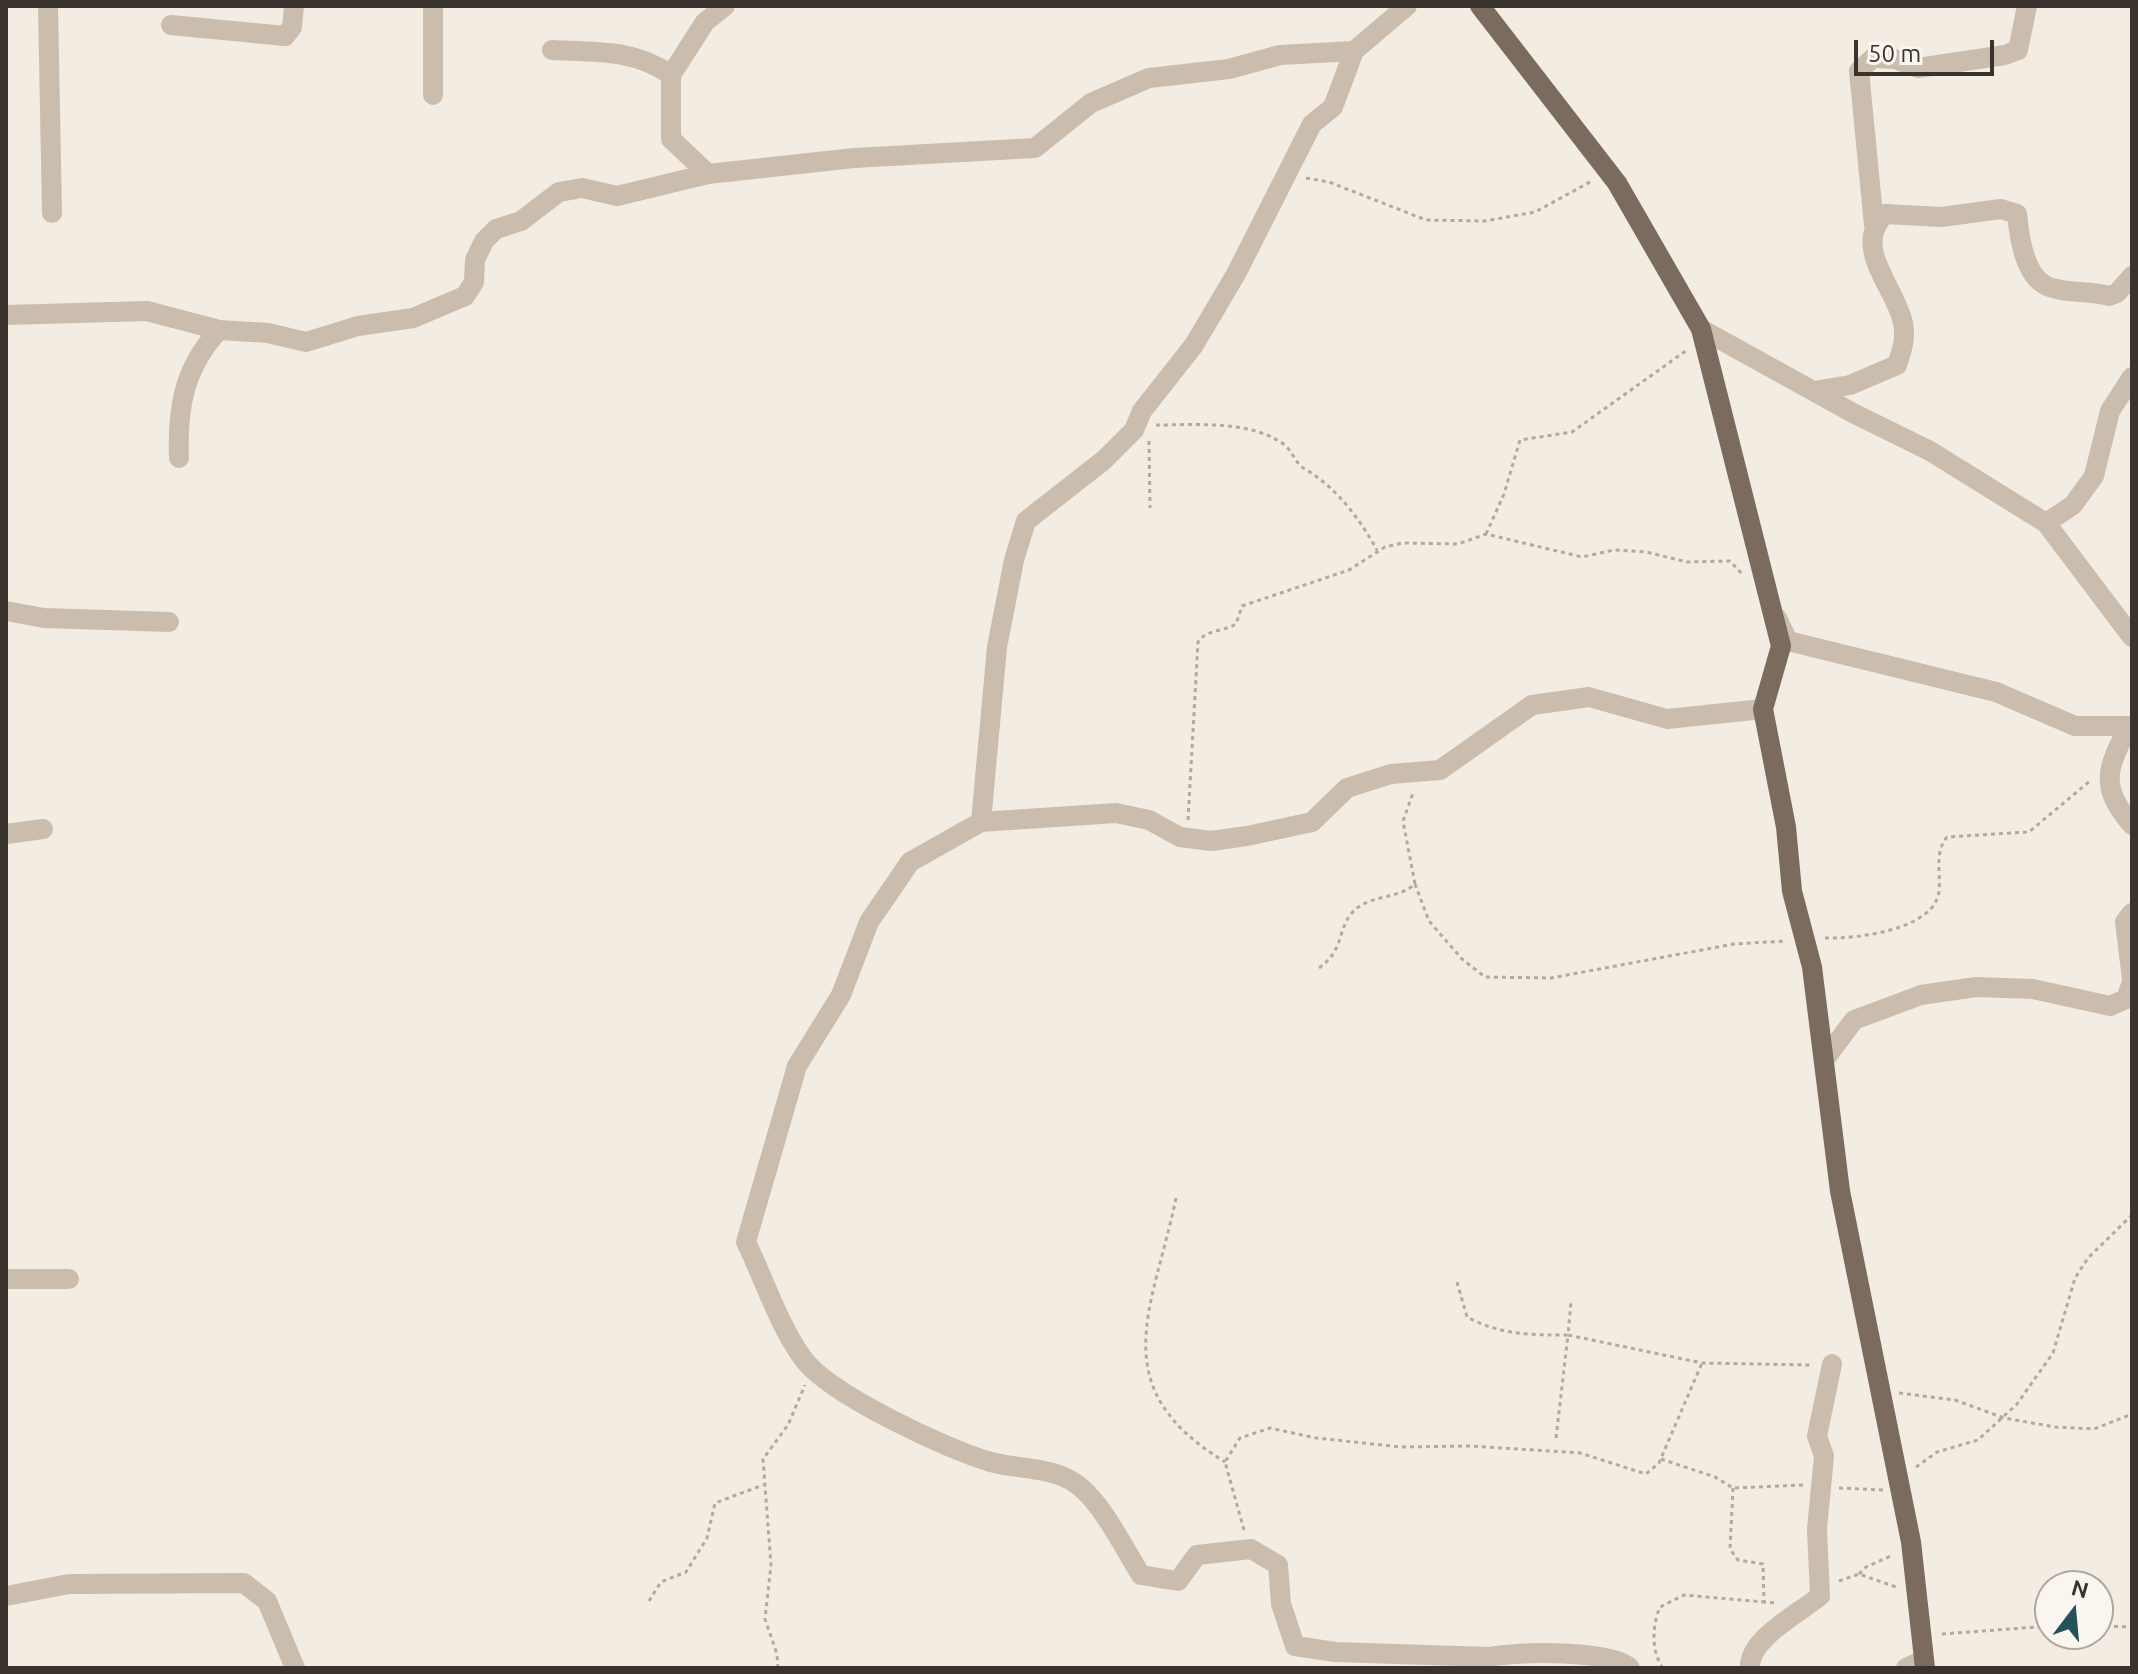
<!DOCTYPE html>
<html>
<head>
<meta charset="utf-8">
<style>
	body { margin:0 }
	#map { position:relative; width:2138px; height:1674px; overflow:hidden; background:#f3ece2; font-family:Ubuntu,sans-serif }
	canvas { display:block }
	.frame { position:absolute; inset:0; border:8px solid #3a322c; pointer-events:none }
	.north { position:absolute; left:2034px; top:1570px; width:80px; height:80px; box-sizing:border-box; background:#faf6ef; border:2px solid #ada8a1; border-radius:50%; rotate:16deg; font-size:22px; font-weight:700; line-height:32px; text-align:center; color:#3a322c }
	.north::after { content:''; display:block; margin:auto; width:28px; height:36px; background:#23525a; clip-path:polygon(50% 0,100% 100%,50% 72%,0 100%) }
	.scale { position:absolute; left:1854px; top:40px; width:140px; height:36px; box-sizing:border-box; border:4px solid #3a322c; border-top:0; padding-left:10px; font-size:24px; line-height:28px; white-space:nowrap; color:#3a322c; -webkit-text-stroke:6px #faf6ef; paint-order:stroke }
</style>
</head>
<body>
<div id="map">
<canvas width="2138" height="1674"></canvas>
<div class="frame"></div>
<div class="north">N</div>
<div class="scale">50 m</div>
</div>
<script>
const ctx = document.querySelector('canvas').getContext('2d');
ctx.lineJoin = 'round';
function strokePath(path, color, width, dash) {
  ctx.strokeStyle = color;
  ctx.lineWidth = width;
  ctx.lineCap = dash ? 'butt' : 'round';
  ctx.setLineDash(dash || []);
  ctx.stroke(path);
}
const path = new Path2D(`
	M 1306,178 L 1329,182 L 1426,220 L 1485,221 L 1535,212 L 1590,182
	M 1156,425 C 1195,425 1248,420 1282,443 C 1293,450 1294,463 1305,469 C 1337,488 1359,518 1377,550
	M 1149,441 L 1150,508
	M 1486,534 L 1504,494 L 1520,440 L 1572,432 L 1687,350
	M 1188,820 L 1198,642 C 1207,629 1223,632 1236,624 L 1242,606 L 1349,570 L 1385,547 L 1402,543 L 1458,544 L 1486,534 L 1582,557 L 1614,550 L 1646,552 L 1687,562 L 1730,561 L 1743,575
	M 1415,884 L 1429,921 L 1462,959 L 1485,977 L 1551,978 L 1734,944 L 1786,941
	M 1825,938 C 1856,939 1935,930 1939,891 C 1941,872 1934,853 1947,837 L 2029,832 L 2090,781
	M 1319,968 C 1344,950 1337,932 1351,914 C 1367,894 1398,900 1415,884 L 1403,821 L 1413,793
	M 1176,1198 C 1153,1310 1102,1387 1225,1462
	M 1457,1282 L 1467,1317 C 1501,1335 1530,1335 1568,1335 L 1571,1302
	M 1899,1393 L 1955,1400 L 2004,1418 L 2055,1427 L 2094,1429 L 2132,1414
	M 1556,1438 L 1568,1335 L 1702,1363 L 1811,1365
	M 1661,1459 L 1715,1477 L 1733,1488 L 1803,1485
	M 1916,1467 L 1937,1452 L 1978,1440 L 2017,1404 L 2053,1353 L 2075,1278 L 2088,1258 L 2132,1215
	M 1733,1488 L 1730,1549 L 1738,1560 L 1763,1564 L 1764,1602 L 1777,1603
	M 1839,1488 L 1883,1490
	M 1244,1530 L 1225,1462 L 1240,1438 L 1270,1428 L 1316,1438 L 1401,1447 L 1468,1446 L 1580,1453 L 1646,1474 L 1659,1463 L 1702,1363
	M 1859,1574 L 1866,1567 L 1893,1555
	M 1839,1581 L 1859,1574 L 1896,1587
	M 649,1601 L 661,1582 L 686,1572 L 707,1538 L 715,1503 L 763,1485
	M 2098,1626 L 2132,1627
	M 1942,1634 L 2050,1626
	M 778,1668 L 777,1654 L 765,1619 L 771,1565 L 763,1459 L 788,1425 L 805,1385
	M 1663,1668 C 1651,1652 1652,1625 1660,1607 L 1684,1595 L 1764,1602`);
const minor = new Path2D(`
	M 48,6 L 52,213
	M 433,6 L 433,95
	M 1407,6 L 1354,51 L 1333,107 L 1312,124 L 1236,274 L 1194,345 L 1142,411 L 1134,430 L 1104,460 L 1026,521 L 1014,560 L 997,647 L 981,822 L 910,862 L 869,922 L 841,995 L 797,1066 L 746,1242 C 764,1279 778,1323 802,1357 C 826,1393 948,1450 991,1462 C 1016,1469 1045,1467 1068,1479 C 1098,1493 1123,1547 1141,1575 L 1178,1581 L 1197,1555 L 1251,1549 L 1278,1565 L 1281,1604 L 1295,1646 L 1335,1652 L 1490,1657 C 1516,1651 1613,1650 1630,1668
	M 171,25 L 285,36 L 292,27 L 294,6
	M 552,50 C 596,52 634,49 671,75 L 671,139 L 708,174
	M 671,75 L 705,22 L 725,6
	M 1874,225 L 1859,71 L 1873,58 L 1895,59 L 1918,68 L 2005,55 L 2018,50 L 2027,6
	M 6,315 L 147,311 L 219,330 L 268,333 L 306,342 L 358,326 L 413,318 L 465,296 L 474,282 L 475,260 L 484,241 L 496,229 L 521,221 L 559,192 L 582,188 L 617,196 L 708,174 L 854,158 L 1035,148 L 1091,103 L 1149,78 L 1229,69 L 1280,55 L 1354,51
	M 1701,329 L 1853,413 L 1930,451 L 2046,523 L 2132,637
	M 1814,391 L 1850,385 L 1897,365 C 1902,350 1906,339 1903,323 C 1896,288 1851,247 1885,214 L 1941,217 L 2001,209 L 2017,214 C 2019,235 2024,274 2045,285 C 2062,294 2089,290 2109,296 L 2117,293 L 2132,276
	M 179,458 C 177,407 184,368 219,330
	M 2046,523 L 2073,505 L 2094,476 L 2110,411 L 2132,377
	M 6,611 L 44,618 L 169,622
	M 1777,618 L 1788,641 L 1996,692 L 2075,726 L 2132,726
	M 2128,728 C 2107,768 2099,787 2132,825
	M 981,822 L 1116,813 L 1149,820 L 1180,837 L 1211,841 L 1247,836 L 1312,822 L 1347,788 L 1391,774 L 1440,770 L 1532,705 L 1589,697 L 1667,719 L 1763,709
	M 6,834 L 43,829
	M 2132,913 L 2125,922 L 2132,979
	M 1825,1059 L 1854,1020 L 1921,995 L 1976,987 L 2033,989 L 2110,1006 L 2126,999 L 2132,982
	M 6,1279 L 69,1279
	M 6,1596 L 69,1584 L 244,1583 L 267,1601 L 295,1668
	M 1750,1668 C 1748,1639 1800,1613 1820,1596 L 1817,1529 L 1824,1456 L 1817,1436 L 1832,1364
	M 1906,1668 L 1923,1660`);
const major = new Path2D(`
	M 1480,6 L 1617,183 L 1701,329 L 1781,646 L 1763,709 L 1786,827 L 1792,891 L 1812,967 L 1840,1191 L 1911,1542 L 1925,1668`);
strokePath(path, '#b7a898', 3, [4, 4]);
strokePath(minor, '#cbbdae', 20);
strokePath(major, '#7b6a5e', 20);
</script>
</body>
</html>
